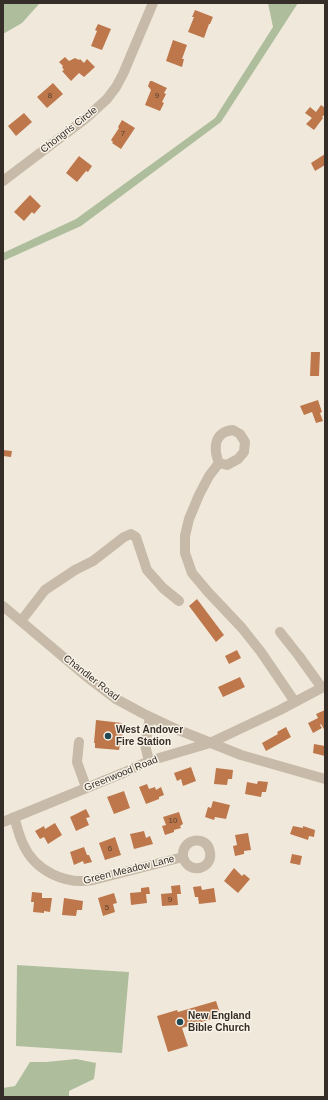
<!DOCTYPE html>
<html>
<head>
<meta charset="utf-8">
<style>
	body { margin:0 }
	#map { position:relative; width:328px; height:1100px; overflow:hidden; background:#f0e9db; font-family:Helvetica,sans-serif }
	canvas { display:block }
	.frame { position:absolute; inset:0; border:4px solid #342d28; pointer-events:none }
</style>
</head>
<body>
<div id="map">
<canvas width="328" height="1100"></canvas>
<div class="frame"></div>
</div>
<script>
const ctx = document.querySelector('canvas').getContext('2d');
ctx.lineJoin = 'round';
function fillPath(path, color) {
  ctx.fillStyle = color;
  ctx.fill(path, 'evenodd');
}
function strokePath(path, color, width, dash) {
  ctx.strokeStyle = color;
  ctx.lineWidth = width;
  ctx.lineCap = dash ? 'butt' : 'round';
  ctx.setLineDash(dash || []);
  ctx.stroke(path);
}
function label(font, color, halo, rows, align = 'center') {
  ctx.font = font + ' Helvetica,sans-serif';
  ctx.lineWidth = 3;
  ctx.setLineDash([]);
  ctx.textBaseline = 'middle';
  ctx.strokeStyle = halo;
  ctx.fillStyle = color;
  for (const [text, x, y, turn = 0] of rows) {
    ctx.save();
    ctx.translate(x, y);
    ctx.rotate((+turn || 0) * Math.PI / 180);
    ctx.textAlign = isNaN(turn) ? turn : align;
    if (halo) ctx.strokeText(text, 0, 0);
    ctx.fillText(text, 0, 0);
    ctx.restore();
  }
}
const green = new Path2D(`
	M 3,3 L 40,3 L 22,23 L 3,34 Z
	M 268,3 L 298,3 L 221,122 L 81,226 L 3,261 L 3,253 L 76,219 L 215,118 L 273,27 Z
	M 17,965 L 129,972 L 122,1053 L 16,1046 Z
	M 76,1059 L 96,1063 L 94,1079 L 69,1091 L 69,1097 L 3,1097 L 3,1088 L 15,1086 L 30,1062 L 46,1062 Z`);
const building = new Path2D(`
	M 195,10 L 213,17 L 210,24 L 209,24 L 204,38 L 188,32 L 194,17 L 192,17 Z
	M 98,24 L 111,29 L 102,50 L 91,46 L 97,31 L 95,30 Z
	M 173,40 L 187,45 L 182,59 L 184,59 L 182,67 L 166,61 Z
	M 65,57 L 69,61 L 75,58 L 79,60 L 80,59 L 84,63 L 87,59 L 95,67 L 84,77 L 79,73 L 71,81 L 62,71 L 64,70 L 62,67 L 63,66 L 59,62 Z
	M 150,81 L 152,81 L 167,88 L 164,93 L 166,94 L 162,102 L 164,103 L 160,111 L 145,105 L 151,90 L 148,86 Z
	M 53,83 L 63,94 L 47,108 L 37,97 Z
	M 321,105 L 325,108 L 325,114 L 322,117 L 323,118 L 314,130 L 306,124 L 312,118 L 305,113 L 310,107 L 316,112 Z
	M 24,113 L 32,122 L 16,136 L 8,126 Z
	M 122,120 L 135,128 L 121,149 L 112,143 L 113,142 L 111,140 L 119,128 L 118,127 Z
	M 325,154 L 325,165 L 315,171 L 311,163 Z
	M 79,156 L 92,166 L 88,172 L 86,171 L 77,182 L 66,173 Z
	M 30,195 L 41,206 L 34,214 L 32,212 L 24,221 L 14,212 Z
	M 311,352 L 320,352 L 319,376 L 310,376 Z
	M 318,400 L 322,412 L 320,413 L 323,421 L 316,423 L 312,412 L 304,415 L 300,406 Z
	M 3,450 L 12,451 L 11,457 L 3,456 Z
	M 197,599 L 224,635 L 216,642 L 189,606 Z
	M 237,650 L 241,658 L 229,664 L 225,656 Z
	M 240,677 L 245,687 L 223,697 L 218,687 Z
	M 325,710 L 325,731 L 321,724 L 320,725 L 322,728 L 313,733 L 308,723 L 318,718 L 316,714 Z
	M 96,720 L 122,723 L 121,729 L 123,729 L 122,745 L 120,744 L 119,750 L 95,748 L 95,743 L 94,743 Z
	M 286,727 L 291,737 L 266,751 L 262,743 L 278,734 L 277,732 Z
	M 314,744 L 325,746 L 325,756 L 313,753 Z
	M 191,767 L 196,781 L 183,786 L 181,779 L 177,781 L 174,773 Z
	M 216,768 L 233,770 L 232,779 L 228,779 L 227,785 L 214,784 Z
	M 258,781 L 268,782 L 266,792 L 262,792 L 261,797 L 245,794 L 247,782 L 257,784 Z
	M 147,784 L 149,789 L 155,787 L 156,790 L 161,787 L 164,795 L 159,797 L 159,799 L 146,804 L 139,787 Z
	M 124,791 L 130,808 L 114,814 L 107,797 Z
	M 213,801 L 230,805 L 226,819 L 215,817 L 214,820 L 205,817 L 208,807 L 211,808 Z
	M 86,809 L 90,817 L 86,818 L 89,825 L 76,831 L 70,817 Z
	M 179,812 L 183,824 L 180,826 L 181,828 L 174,830 L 174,832 L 165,835 L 162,826 L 166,825 L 163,817 Z
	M 55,823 L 62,835 L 48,844 L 44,837 L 40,839 L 35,831 L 44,826 L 45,829 Z
	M 293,826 L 303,828 L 303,826 L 315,830 L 314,837 L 309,836 L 308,840 L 290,834 Z
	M 144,831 L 146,838 L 150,836 L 153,844 L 134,849 L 130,834 Z
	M 248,833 L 251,850 L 244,851 L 244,854 L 235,856 L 233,846 L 237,845 L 235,835 Z
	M 115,837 L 121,855 L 105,860 L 99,843 Z
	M 84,847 L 87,855 L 89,855 L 92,862 L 84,864 L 83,861 L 74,865 L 70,852 Z
	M 292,854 L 302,856 L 300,865 L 290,863 Z
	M 234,868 L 242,876 L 244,874 L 250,879 L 238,893 L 224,881 Z
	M 180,885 L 181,894 L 177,894 L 178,905 L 162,906 L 161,894 L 172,893 L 171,886 Z
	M 201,886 L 202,890 L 214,888 L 216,902 L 199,904 L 198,897 L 195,897 L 193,887 Z
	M 149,887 L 150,894 L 146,894 L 147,903 L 131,905 L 130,893 L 141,892 L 141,888 Z
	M 32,892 L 42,893 L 42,898 L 52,898 L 50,912 L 44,911 L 44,913 L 33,912 L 34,902 L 31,902 Z
	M 114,893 L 117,903 L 113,904 L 115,912 L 103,916 L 98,898 Z
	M 64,898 L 83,901 L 82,910 L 77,910 L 76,916 L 62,915 Z
	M 216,1001 L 221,1016 L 182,1028 L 188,1046 L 168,1052 L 157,1016 L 177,1010 L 178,1012 Z`);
const minor = new Path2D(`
	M 3,181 L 85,119 L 107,99 L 116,87 L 123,74 L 153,3
	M 233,430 L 240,434 L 245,442 L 244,452 L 238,459 L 227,465 L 219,463 C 213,448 214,432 233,430 Z
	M 219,463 L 209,476 L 199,495 L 189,519 L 185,536 L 185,553 L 192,573 L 208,592 L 242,628 L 261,652 L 295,702
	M 3,606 L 87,677 L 116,699 L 144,714 L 176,729 L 241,755 L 325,779
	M 21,621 L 45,590 L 75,570 L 93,561 L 124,537 L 131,534 L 136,537 L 147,570 L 163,588 L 179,601
	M 280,632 L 299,656 L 322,688
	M 79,742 L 77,762 L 86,787
	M 149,761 L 145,745 L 150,717
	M 14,817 C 17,826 19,836 23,844 C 35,871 65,885 93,880 L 183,857 C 188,875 213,870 210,852 C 207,834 181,838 183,857
	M 3,822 L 123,773 L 149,761 L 210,743 L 280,710 L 325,686`);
const markers = [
	[108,736,4,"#204852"],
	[180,1022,4,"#204852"]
];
const numberNames = [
	["8",50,96],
	["9",157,96],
	["7",123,134],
	["10",173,821],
	["6",110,849],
	["9",170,900],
	["5",107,908]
];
const streetNames = [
	["Chongris Circle",69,130,-38],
	["Chandler Road",91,678,38],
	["Greenwood Road",121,774,-22],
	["Green Meadow Lane",129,870,-14]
];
const poiNames = [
	["West Andover",116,730],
	["Fire Station",116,742],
	["New England",188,1016],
	["Bible Church",188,1028]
];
fillPath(green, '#aebe9c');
fillPath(building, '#bd774b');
strokePath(minor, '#c7baa8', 10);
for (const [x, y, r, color] of markers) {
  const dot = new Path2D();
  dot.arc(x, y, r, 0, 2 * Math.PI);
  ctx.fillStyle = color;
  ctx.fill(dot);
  strokePath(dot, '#f8f2e7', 1.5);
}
label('8px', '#564031', null, numberNames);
label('10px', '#342d28', '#f8f2e7', streetNames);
label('bold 10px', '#342d28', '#f8f2e7', poiNames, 'left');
</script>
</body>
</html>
